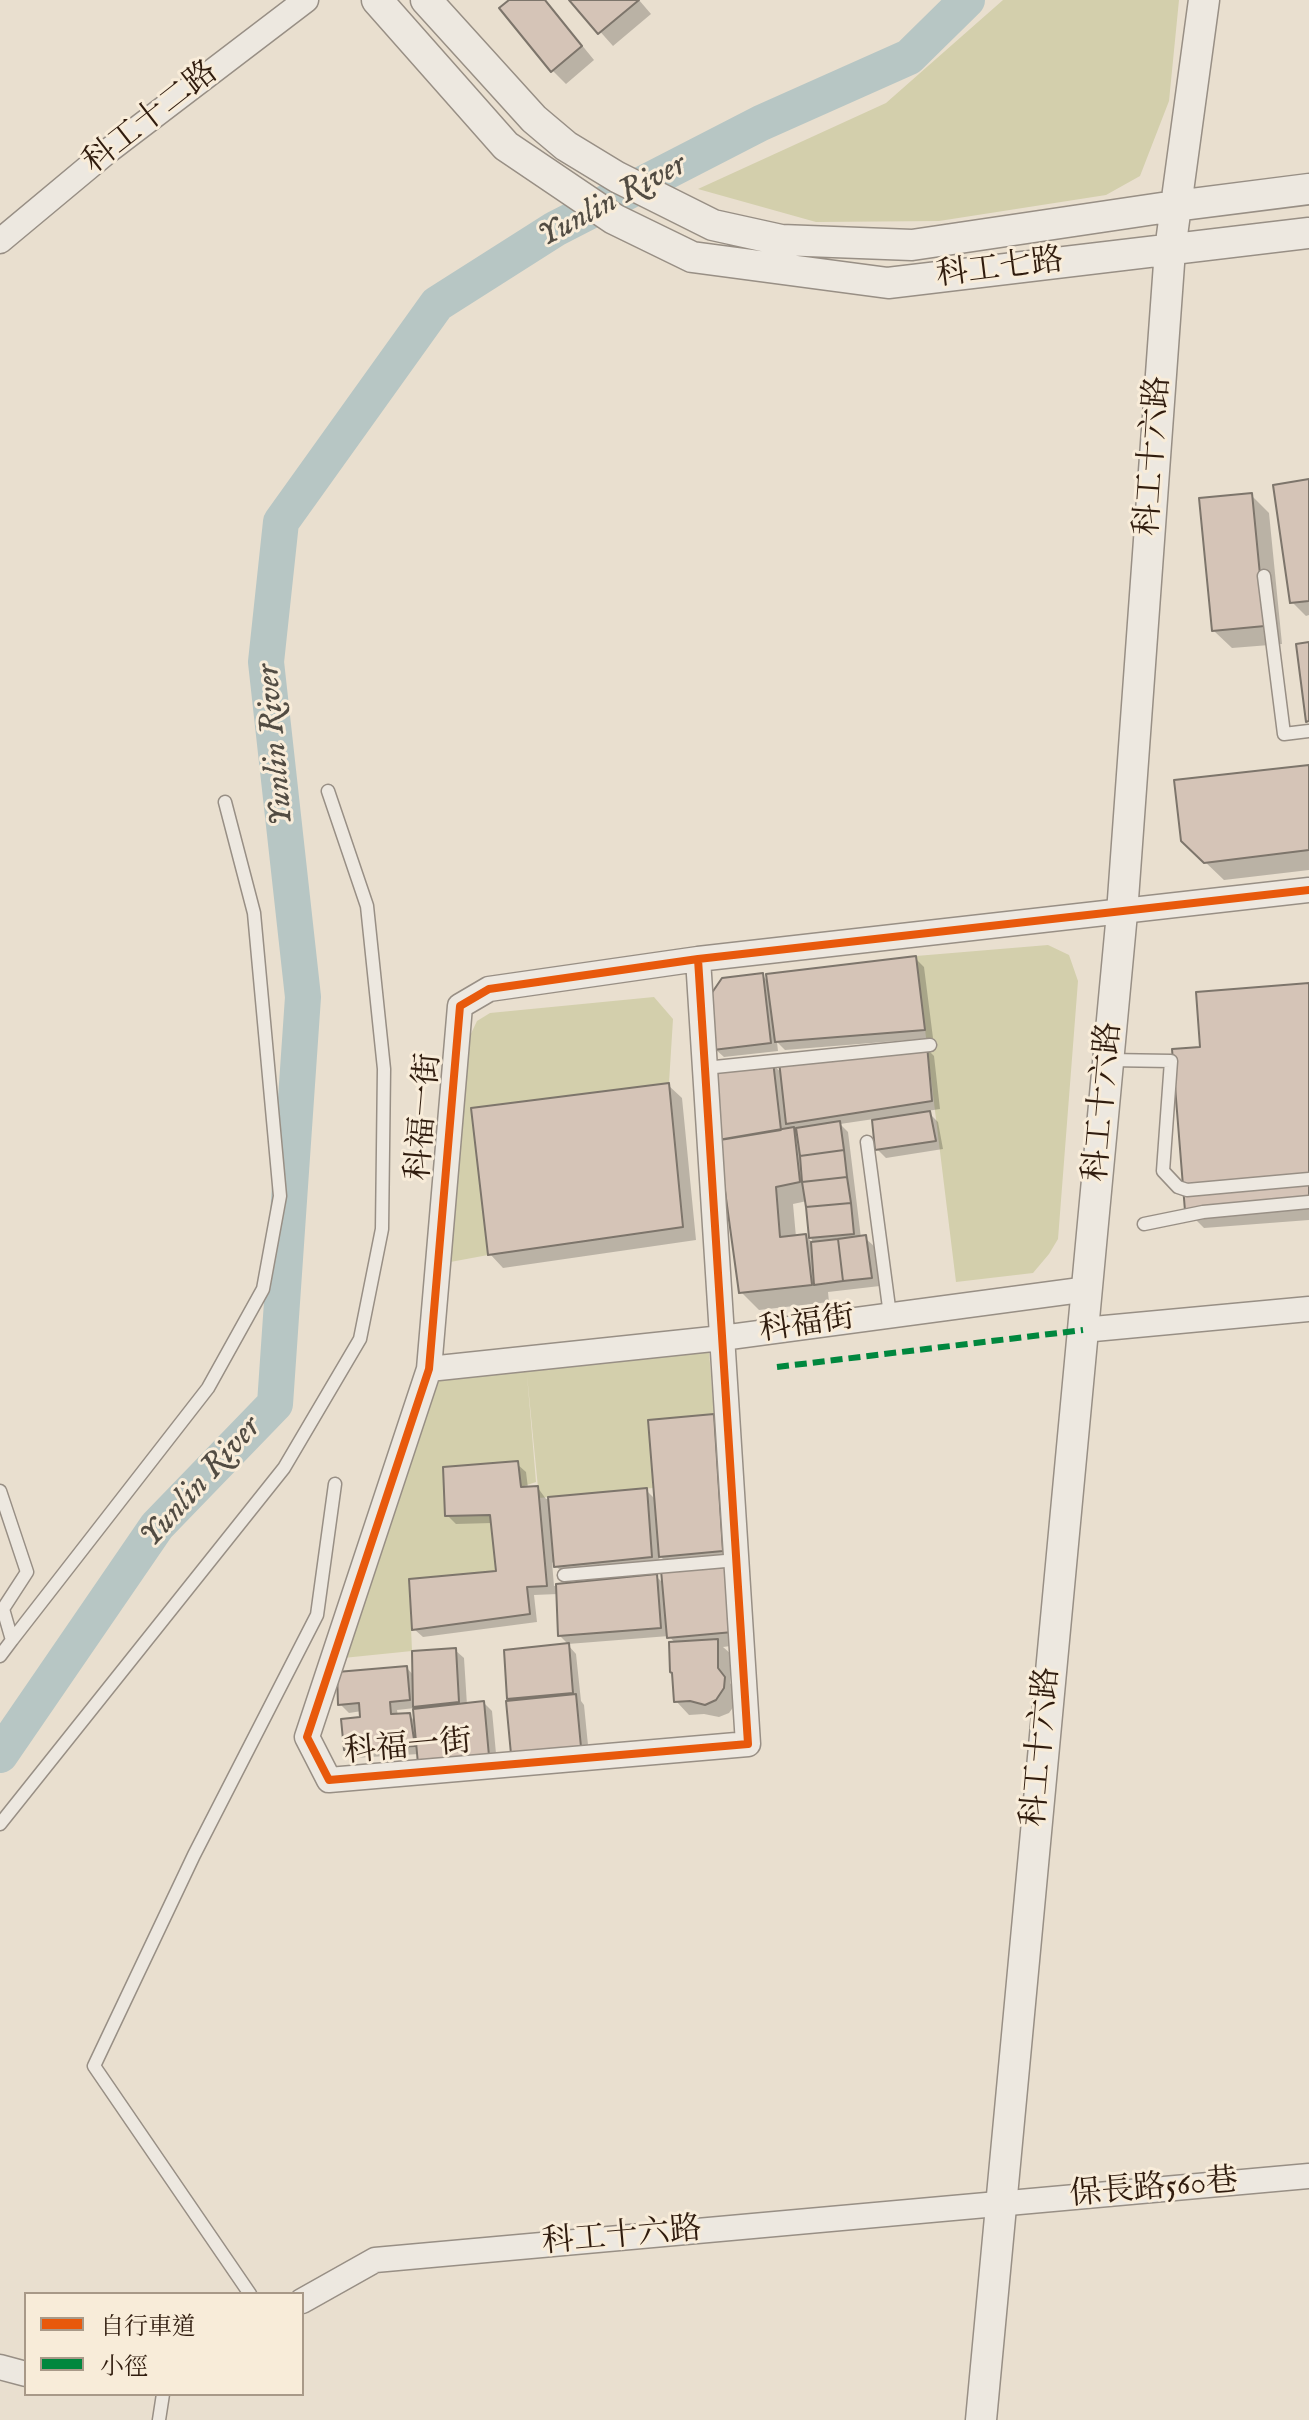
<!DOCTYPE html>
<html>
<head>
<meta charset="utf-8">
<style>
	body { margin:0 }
	#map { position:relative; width:1309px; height:2420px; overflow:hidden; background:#e9dfcf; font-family:"IM FELL English","Noto Serif TC",serif }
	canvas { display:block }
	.legend { position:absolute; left:24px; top:2292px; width:280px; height:104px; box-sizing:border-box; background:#f8ecd9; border:2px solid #a89988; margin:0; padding:10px 14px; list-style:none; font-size:24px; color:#301c0e }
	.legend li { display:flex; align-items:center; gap:16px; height:40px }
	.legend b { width:40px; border:2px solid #a89988 }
</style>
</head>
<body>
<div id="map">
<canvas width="1309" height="2420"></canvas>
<ul class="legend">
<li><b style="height:10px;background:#e8590c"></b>自行車道</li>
<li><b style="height:10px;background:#00873e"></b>小徑</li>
</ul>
</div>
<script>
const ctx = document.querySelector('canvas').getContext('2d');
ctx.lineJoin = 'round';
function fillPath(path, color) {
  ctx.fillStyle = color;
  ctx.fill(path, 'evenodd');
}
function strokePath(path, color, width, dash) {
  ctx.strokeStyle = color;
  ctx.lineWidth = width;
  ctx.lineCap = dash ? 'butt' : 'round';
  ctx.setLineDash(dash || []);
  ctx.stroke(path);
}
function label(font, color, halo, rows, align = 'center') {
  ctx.font = font + ' "IM FELL English","Noto Serif TC",serif';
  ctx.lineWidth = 6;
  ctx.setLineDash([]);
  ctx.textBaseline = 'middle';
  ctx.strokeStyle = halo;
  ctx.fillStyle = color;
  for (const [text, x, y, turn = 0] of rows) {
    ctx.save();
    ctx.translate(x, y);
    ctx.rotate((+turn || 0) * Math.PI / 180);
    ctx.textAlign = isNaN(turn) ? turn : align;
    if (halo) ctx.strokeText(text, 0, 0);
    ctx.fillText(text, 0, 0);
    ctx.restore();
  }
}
const green = new Path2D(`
	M 1003,0 L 1179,0 L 1169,101 L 1140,176 L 1106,195 L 939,221 L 816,222 L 698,189 L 886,103 Z
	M 1048,945 L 1069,955 L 1078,981 L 1058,1239 L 1049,1254 L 1033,1273 L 956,1282 L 916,956 Z
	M 654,997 L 673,1019 L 669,1083 L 471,1108 L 488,1255 L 445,1263 L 460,1057 L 477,1021 L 490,1013 Z
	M 708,1339 L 714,1414 L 648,1420 L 653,1488 L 539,1498 L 527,1375 L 536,1482 L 521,1487 L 518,1462 L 490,1515 L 496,1571 L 409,1579 L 412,1651 L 343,1658 L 429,1369 Z`);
const shadow = new Path2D(`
	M 513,0 L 545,0 L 594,60 L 566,84 L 552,70 Z
	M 572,0 L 639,0 L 651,14 L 613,46 Z
	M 1309,481 L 1309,615 L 1306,616 L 1292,602 Z
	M 1251,495 L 1269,513 L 1282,644 L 1232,648 L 1214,631 Z
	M 1309,767 L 1309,870 L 1224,880 L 1202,859 Z
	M 915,958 L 924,967 L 933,1038 L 785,1050 L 777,1042 L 778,1051 L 724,1057 L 715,1049 L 762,975 L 769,982 Z
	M 1309,985 L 1309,1220 L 1204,1228 L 1186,1210 L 1202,1049 Z
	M 926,1048 L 934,1056 L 940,1109 L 927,1111 L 938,1122 L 943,1149 L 886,1158 L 877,1149 L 874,1119 L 840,1124 L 848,1132 L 861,1238 L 865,1238 L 874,1246 L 880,1286 L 828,1292 L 829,1302 L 759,1310 L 741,1292 L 772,1064 L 783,1074 ZM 807,1201 L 812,1242 L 806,1236 L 796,1237 L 793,1204 Z
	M 668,1085 L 682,1098 L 696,1240 L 503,1268 L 490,1254 Z
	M 714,1416 L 727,1429 L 746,1644 L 723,1647 L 731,1654 L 730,1683 L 737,1692 L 737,1702 L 729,1713 L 719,1717 L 704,1714 L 689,1715 L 676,1701 L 676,1644 L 669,1636 L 568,1644 L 560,1636 L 558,1594 L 534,1595 L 537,1622 L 423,1637 L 414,1629 L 498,1573 L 492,1523 L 456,1524 L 447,1515 L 517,1464 L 526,1472 L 528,1488 L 538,1488 L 546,1499 L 646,1490 L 656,1500 ZM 659,1555 L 675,1571 L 665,1585 L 656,1576 L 554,1586 L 552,1562 L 564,1574 L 660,1565 Z
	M 568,1645 L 576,1654 L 581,1701 L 584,1705 L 589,1755 L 509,1698 Z
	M 455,1650 L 464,1658 L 467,1705 L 484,1703 L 492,1711 L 497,1764 L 419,1754 L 354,1758 L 346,1749 L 362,1719 L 362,1711 L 349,1713 L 340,1704 L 407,1668 L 414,1676 ZM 415,1708 L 416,1722 L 409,1715 L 398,1716 L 397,1710 Z`);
const river = new Path2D(`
	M 0,1755 L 157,1526 L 275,1404 L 303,997 L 266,662 L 281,522 L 437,304 L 555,229 L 761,123 L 909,57 L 967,0`);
const building = new Path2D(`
	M 509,0 L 545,0 L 582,46 L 551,72 L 499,8 Z
	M 569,0 L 639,0 L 598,34 Z
	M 1309,479 L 1309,601 L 1290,603 L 1273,485 Z
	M 1252,493 L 1265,626 L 1212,631 L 1199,498 Z
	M 1309,642 L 1309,721 L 1306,722 L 1296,644 Z
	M 1309,765 L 1309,850 L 1204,863 L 1181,841 L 1174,780 Z
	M 916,956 L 925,1030 L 775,1042 L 766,974 Z
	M 763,973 L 771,1043 L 713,1050 L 707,1000 L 722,978 Z
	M 1309,983 L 1309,1202 L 1185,1211 L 1172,1049 L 1200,1047 L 1196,992 Z
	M 927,1045 L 932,1101 L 786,1124 L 779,1061 Z
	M 773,1061 L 781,1130 L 720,1140 L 712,1068 Z
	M 669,1083 L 683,1227 L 488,1255 L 471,1108 Z
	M 930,1111 L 936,1141 L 875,1150 L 872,1120 Z
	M 840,1121 L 844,1150 L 800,1156 L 796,1128 Z
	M 794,1127 L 800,1182 L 776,1187 L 780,1237 L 806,1234 L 812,1285 L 739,1293 L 718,1140 Z
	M 844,1150 L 847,1177 L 802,1182 L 800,1156 Z
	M 847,1177 L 851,1203 L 806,1207 L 802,1182 Z
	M 851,1203 L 854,1234 L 809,1238 L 806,1207 Z
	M 866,1235 L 872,1278 L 843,1281 L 838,1239 Z
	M 838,1239 L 843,1281 L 814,1285 L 811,1242 Z
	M 714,1414 L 723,1551 L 659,1557 L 648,1420 Z
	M 518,1461 L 521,1487 L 538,1486 L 547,1586 L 527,1587 L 530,1614 L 412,1630 L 409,1579 L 496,1571 L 490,1515 L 445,1516 L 443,1467 Z
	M 647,1488 L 652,1557 L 554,1567 L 548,1497 Z
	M 729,1563 L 733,1632 L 667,1638 L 661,1570 Z
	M 657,1574 L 661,1628 L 558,1636 L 556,1584 Z
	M 718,1639 L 718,1668 L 725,1677 L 724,1688 L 716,1700 L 705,1705 L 690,1701 L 674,1702 L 672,1673 L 670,1672 L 669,1642 Z
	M 569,1643 L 573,1693 L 507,1699 L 504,1650 Z
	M 456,1648 L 459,1702 L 413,1707 L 412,1651 Z
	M 407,1666 L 410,1700 L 390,1702 L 391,1714 L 410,1713 L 415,1746 L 344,1750 L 341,1719 L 360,1717 L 359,1703 L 338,1705 L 337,1672 Z
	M 576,1694 L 581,1747 L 511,1754 L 506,1701 Z
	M 484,1701 L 489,1756 L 418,1764 L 413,1709 Z`);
const service = new Path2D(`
	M 1264,576 L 1284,734 L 1309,731
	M 1109,1060 L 1171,1061 L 1163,1171 L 1178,1187 L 1187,1190 L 1309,1179
	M 705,1068 L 930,1045
	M 867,1142 L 890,1315
	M 1144,1224 L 1203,1212 L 1309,1202
	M 0,1491 L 27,1572 L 3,1609 L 12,1640 L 0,1656
	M 564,1575 L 737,1560
	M 12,1640 L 208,1388 L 263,1289 L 280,1196 L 254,913 L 225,802
	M 0,1824 L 284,1468 L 360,1339 L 382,1229 L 384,1069 L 367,906 L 328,791
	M 250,2294 L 94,2066 L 194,1855 L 317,1615 L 335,1484
	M 159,2420 L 163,2394`);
const minor = new Path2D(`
	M 0,241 L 108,151 L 306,0
	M 698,959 L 748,1744 L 329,1780 L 307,1737 L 429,1369 L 460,1006 L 489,989 L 698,959 L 1309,890
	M 1083,1330 L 1309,1309
	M 429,1369 L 722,1338 L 1088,1289
	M 302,2301 L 375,2260 L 1309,2176
	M 0,2367 L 26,2374`);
const tertiary = new Path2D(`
	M 377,0 L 506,146 L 614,219 L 692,257 L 888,283 L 1309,233
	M 426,0 L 534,119 L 566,146 L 617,177 L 713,225 L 781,240 L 912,245 L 1175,206 L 1309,189
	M 981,2420 L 1122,913 L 1170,250 L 1204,0`);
const quiet = new Path2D(`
	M 777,1367 L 1083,1330`);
const cycleway = new Path2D(`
	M 698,959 L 748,1744 L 329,1780 L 307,1737 L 429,1369 L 460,1006 L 489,989 L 698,959 L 1309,890`);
const streetNames = [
	["科工十二路",152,119,-38],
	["科工七路",1000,270,-7],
	["科工十六路",1155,456,-86],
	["科工十六路",1105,1102,-85],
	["科福一街",426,1117,-85],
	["科福街",807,1326,-8],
	["科工十六路",1043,1747,-85],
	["科福一街",408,1749,-5],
	["保長路560巷",1154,2190,-5],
	["科工十六路",622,2238,-5]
];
const waterNames = [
	["Yunlin River",613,202,-28],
	["Yunlin River",277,745,-95],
	["Yunlin River",202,1483,-48]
];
fillPath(green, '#d3cfac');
fillPath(shadow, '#0003');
strokePath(river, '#b7c6c4', 36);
fillPath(building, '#d5c4b7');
strokePath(building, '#7d756b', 2);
strokePath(service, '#988f85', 15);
strokePath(minor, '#988f85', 27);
strokePath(tertiary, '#988f85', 33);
strokePath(service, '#ede8e0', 12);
strokePath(minor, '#ede8e0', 24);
strokePath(tertiary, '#ede8e0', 30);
strokePath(quiet, '#00873e', 6, [12, 6]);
strokePath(cycleway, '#e8590c', 8);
label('32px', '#301c0e', '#f8ecd9', streetNames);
label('italic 34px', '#524c43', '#f8ecd9', waterNames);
</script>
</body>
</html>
